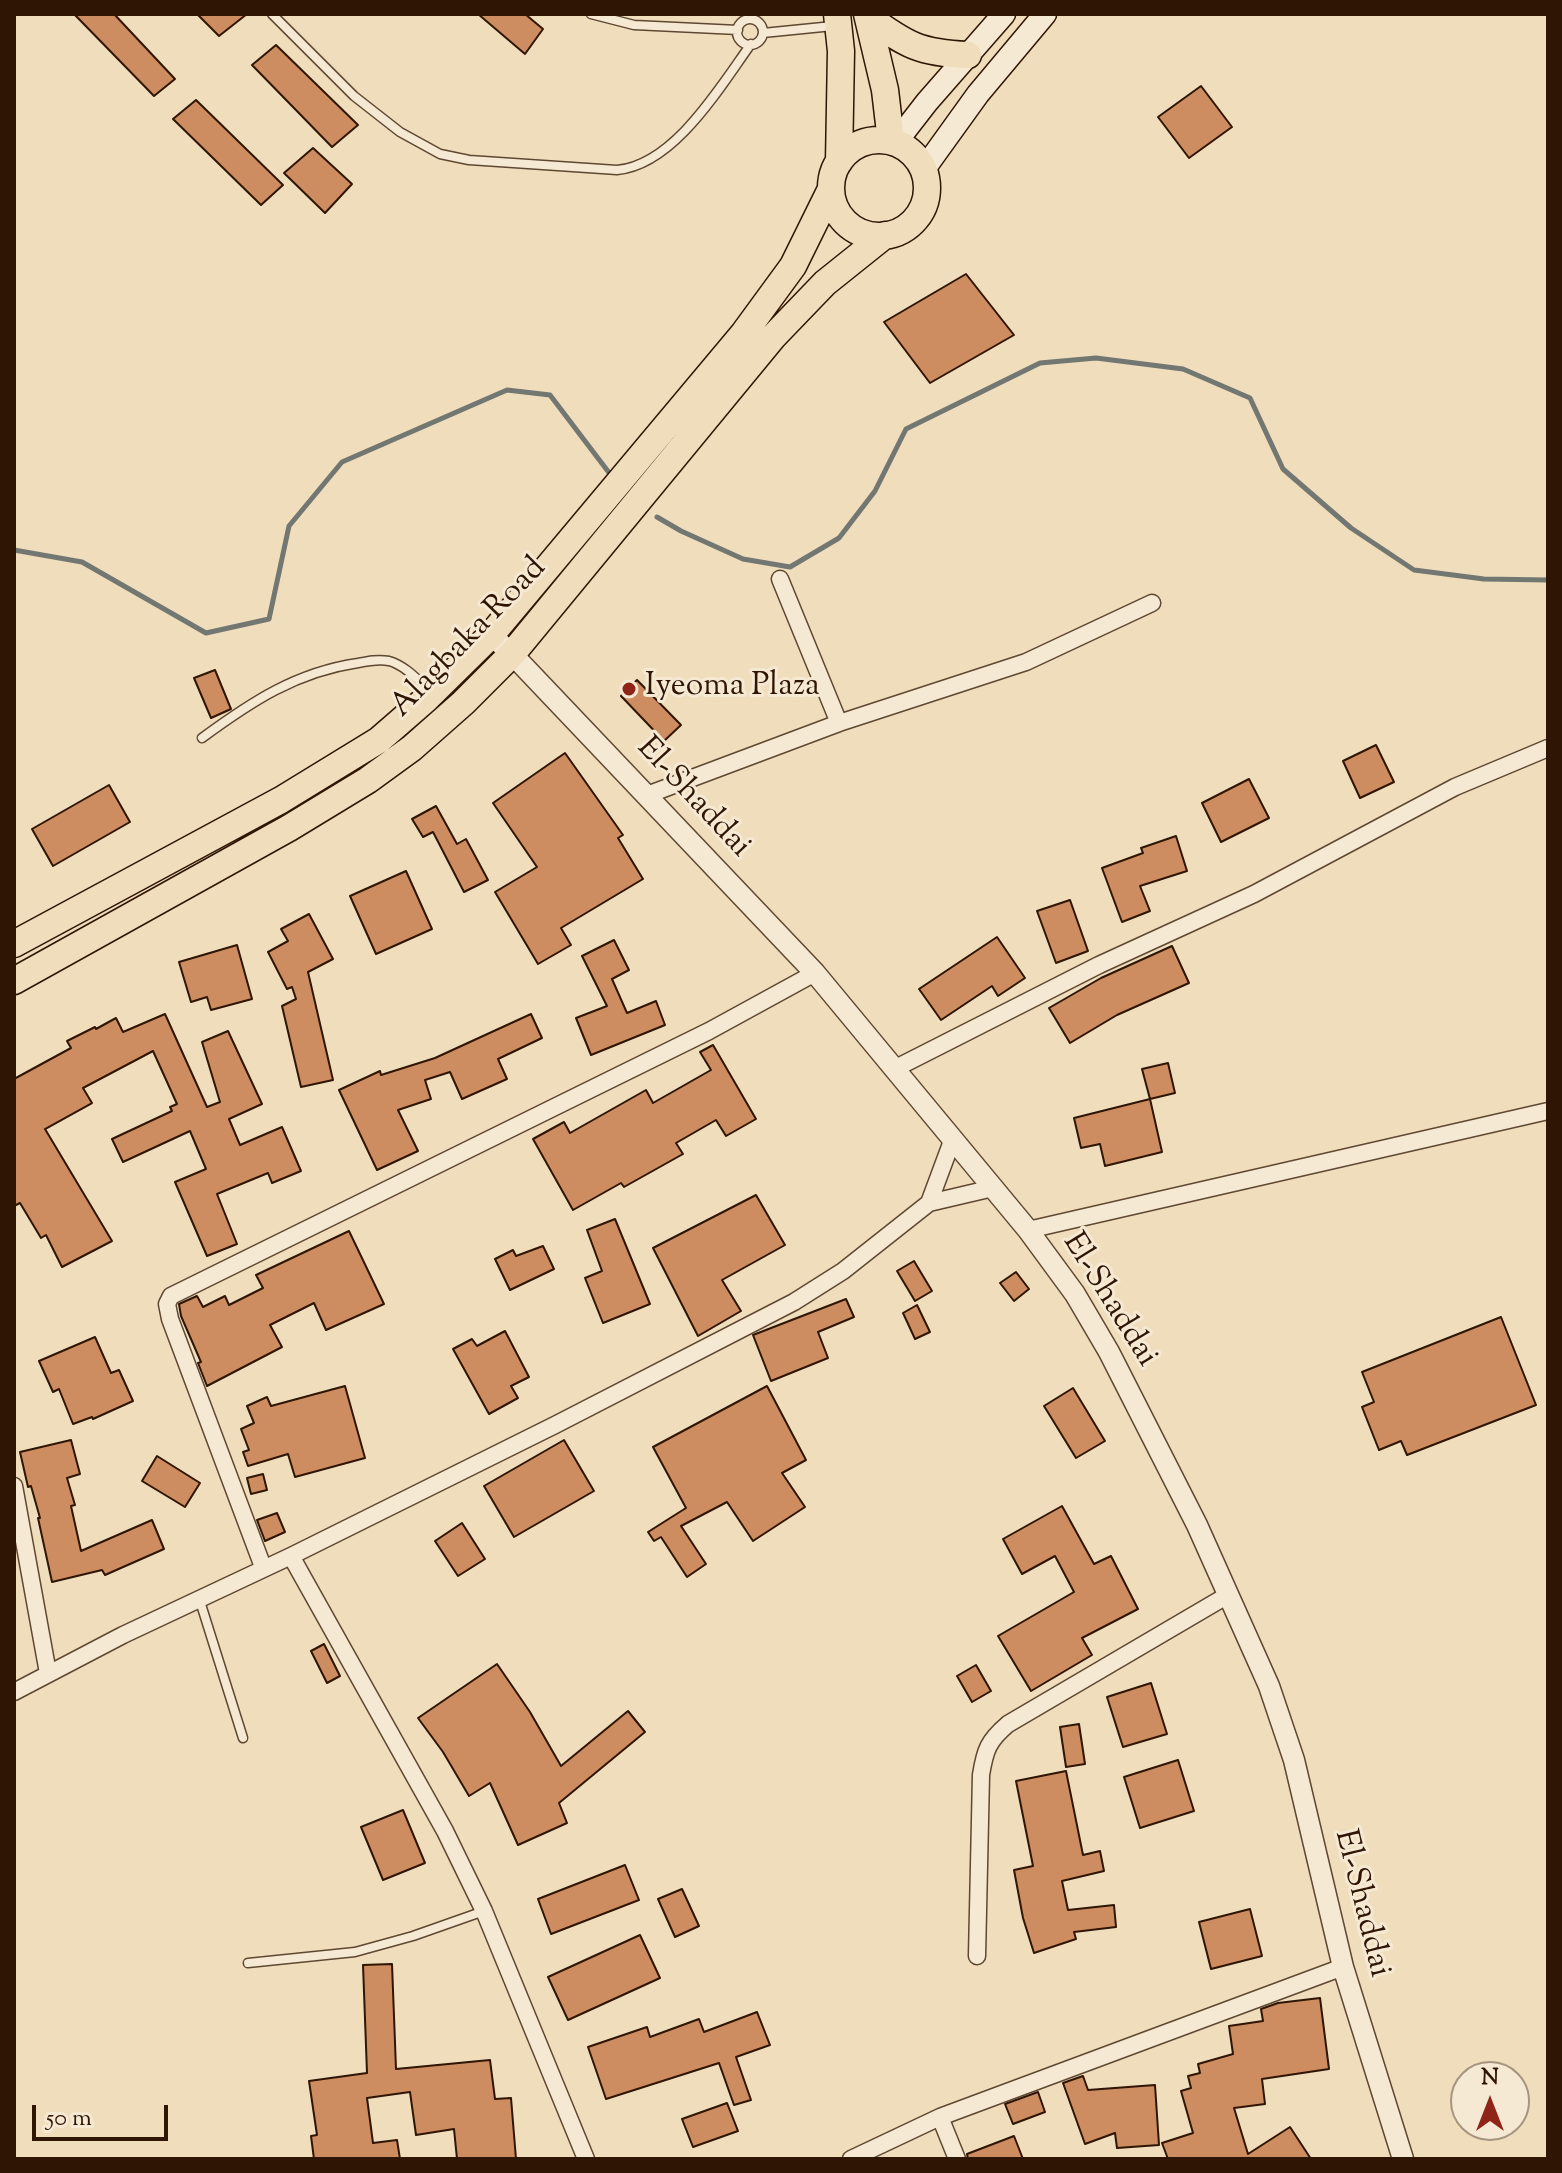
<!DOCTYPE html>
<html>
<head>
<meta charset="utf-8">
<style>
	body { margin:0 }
	#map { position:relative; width:1562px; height:2173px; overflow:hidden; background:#efddbc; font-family:"Sorts Mill Goudy",serif }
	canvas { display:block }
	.frame { position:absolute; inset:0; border:16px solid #2f1503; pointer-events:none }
	.north { position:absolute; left:1450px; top:2061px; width:80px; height:80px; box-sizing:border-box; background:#f5e9d3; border:2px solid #a69480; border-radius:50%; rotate:0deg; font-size:22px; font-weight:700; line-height:32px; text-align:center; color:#2f1503 }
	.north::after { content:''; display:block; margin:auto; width:28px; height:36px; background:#8f2418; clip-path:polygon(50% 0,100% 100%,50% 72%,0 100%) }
	.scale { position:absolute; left:32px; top:2105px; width:136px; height:36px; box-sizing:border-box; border:4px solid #2f1503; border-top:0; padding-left:10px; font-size:24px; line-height:28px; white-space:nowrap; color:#2f1503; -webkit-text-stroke:6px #f5e9d3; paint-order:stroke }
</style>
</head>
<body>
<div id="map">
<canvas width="1562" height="2173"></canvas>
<div class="frame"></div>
<div class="north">N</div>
<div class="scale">50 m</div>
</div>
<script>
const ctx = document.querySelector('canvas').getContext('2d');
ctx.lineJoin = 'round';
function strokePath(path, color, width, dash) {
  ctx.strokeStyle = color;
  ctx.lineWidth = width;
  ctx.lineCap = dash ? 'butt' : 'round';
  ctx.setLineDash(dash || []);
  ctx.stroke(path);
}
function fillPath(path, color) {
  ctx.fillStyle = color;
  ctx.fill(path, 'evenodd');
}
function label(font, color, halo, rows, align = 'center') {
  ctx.font = font + ' "Sorts Mill Goudy",serif';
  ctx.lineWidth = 6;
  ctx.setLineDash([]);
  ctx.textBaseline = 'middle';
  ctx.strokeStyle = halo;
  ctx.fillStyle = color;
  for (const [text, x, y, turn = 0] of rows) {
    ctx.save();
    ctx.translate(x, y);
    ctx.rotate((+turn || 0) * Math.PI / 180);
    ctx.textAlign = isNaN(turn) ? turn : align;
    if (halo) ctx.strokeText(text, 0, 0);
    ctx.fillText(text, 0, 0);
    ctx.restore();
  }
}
const stream = new Path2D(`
	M 657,517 L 681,531 L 743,559 L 790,567 L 839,538 L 875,491 L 906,429 L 1040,363 L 1096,358 L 1183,369 L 1250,398 L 1283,469 L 1351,528 L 1414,570 L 1484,579 L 1548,580
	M 14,550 L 82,562 L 206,633 L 269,619 L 289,526 L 342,462 L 507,390 L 550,395 L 610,474`);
const building = new Path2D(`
	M 74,14 L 114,14 L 175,79 L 154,96 Z
	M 197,14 L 247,14 L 219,36 Z
	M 478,14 L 525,14 L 543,29 L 525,54 Z
	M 276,45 L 358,125 L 332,147 L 252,65 Z
	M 1201,86 L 1232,127 L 1189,158 L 1158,117 Z
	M 196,100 L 283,185 L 261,205 L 173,119 Z
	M 313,148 L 352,184 L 325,213 L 284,173 Z
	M 966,274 L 1014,335 L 930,383 L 884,322 Z
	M 215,670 L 231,709 L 211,718 L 194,678 Z
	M 637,680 L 681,725 L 664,741 L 621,696 Z
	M 1376,745 L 1394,782 L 1360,798 L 1343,761 Z
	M 565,753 L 623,835 L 618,838 L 643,879 L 561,928 L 571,945 L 538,964 L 495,892 L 537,867 L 493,803 Z
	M 1249,779 L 1269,818 L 1221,842 L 1202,803 Z
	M 109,785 L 130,822 L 53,866 L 32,829 Z
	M 436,806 L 457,844 L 466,839 L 488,880 L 464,892 L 433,832 L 423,837 L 412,819 Z
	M 1176,836 L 1187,871 L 1140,886 L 1150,911 L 1122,922 L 1102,868 L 1143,853 L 1141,848 Z
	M 406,871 L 432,929 L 376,954 L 350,896 Z
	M 1070,900 L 1088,951 L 1056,963 L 1037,911 Z
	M 309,914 L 333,959 L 308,972 L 333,1080 L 301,1087 L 282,1006 L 296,999 L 292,987 L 287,989 L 268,952 L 288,941 L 281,929 Z
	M 997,937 L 1025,978 L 998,996 L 992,986 L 941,1020 L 919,989 Z
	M 614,940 L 629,970 L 612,979 L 627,1013 L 656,1001 L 665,1025 L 591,1055 L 576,1018 L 607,1006 L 582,956 Z
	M 237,945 L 252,999 L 211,1010 L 207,997 L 191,1002 L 179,962 Z
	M 1172,946 L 1189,983 L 1117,1015 L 1070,1043 L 1049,1008 L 1101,978 Z
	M 165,1014 L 207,1107 L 220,1102 L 202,1042 L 228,1031 L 262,1104 L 229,1119 L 240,1145 L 282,1127 L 301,1171 L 272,1183 L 268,1173 L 217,1194 L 237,1244 L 207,1256 L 175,1182 L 206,1169 L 190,1131 L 123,1162 L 112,1139 L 172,1111 L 170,1107 L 177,1104 L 153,1051 L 83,1088 L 92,1103 L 45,1129 L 112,1241 L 62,1267 L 46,1235 L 41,1238 L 20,1203 L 14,1206 L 14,1079 L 71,1048 L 67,1041 L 95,1027 L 96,1029 L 116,1018 L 123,1032 Z
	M 531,1014 L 542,1038 L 498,1059 L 507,1079 L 462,1099 L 450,1072 L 425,1080 L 431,1099 L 398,1110 L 418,1151 L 377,1170 L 339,1090 L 380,1071 L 381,1075 L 435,1058 Z
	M 713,1045 L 756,1119 L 726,1136 L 716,1120 L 676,1143 L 683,1154 L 624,1187 L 621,1183 L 573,1210 L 533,1139 L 564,1122 L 570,1133 L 646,1090 L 653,1103 L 711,1070 L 700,1052 Z
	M 1168,1063 L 1175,1093 L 1150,1099 L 1142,1069 Z
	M 1150,1099 L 1162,1152 L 1105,1166 L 1100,1144 L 1081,1148 L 1074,1118 Z
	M 756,1195 L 785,1245 L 722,1280 L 741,1311 L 698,1336 L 653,1248 Z
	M 615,1219 L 650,1304 L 603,1323 L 585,1278 L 602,1271 L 587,1230 Z
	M 349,1231 L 384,1304 L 326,1330 L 314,1303 L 270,1325 L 282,1347 L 207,1386 L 198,1363 L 201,1362 L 181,1316 L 179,1304 L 197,1296 L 203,1307 L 225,1296 L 229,1305 L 263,1288 L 256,1275 Z
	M 543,1246 L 554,1269 L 510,1290 L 495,1259 L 513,1250 L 516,1256 Z
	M 914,1261 L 932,1291 L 915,1301 L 897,1271 Z
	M 1016,1272 L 1029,1289 L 1014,1301 L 1000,1283 Z
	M 846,1299 L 854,1317 L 818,1332 L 828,1358 L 771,1381 L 753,1335 Z
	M 917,1305 L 930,1332 L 915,1339 L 903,1313 Z
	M 1501,1317 L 1536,1405 L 1407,1455 L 1401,1441 L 1379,1450 L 1362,1407 L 1374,1402 L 1362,1372 Z
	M 505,1331 L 529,1377 L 511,1386 L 518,1398 L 489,1414 L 453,1349 L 472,1339 L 477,1346 Z
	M 95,1337 L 111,1373 L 119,1370 L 133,1401 L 93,1419 L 92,1417 L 73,1424 L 59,1389 L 53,1392 L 39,1361 Z
	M 345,1386 L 365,1458 L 295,1477 L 288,1454 L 248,1466 L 243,1452 L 249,1450 L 241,1429 L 254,1423 L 247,1406 L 267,1397 L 271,1406 Z
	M 767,1386 L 806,1460 L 782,1473 L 805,1507 L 753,1541 L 727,1502 L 681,1526 L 706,1564 L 687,1577 L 661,1537 L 654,1541 L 648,1532 L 686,1508 L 653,1447 Z
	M 1073,1388 L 1105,1441 L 1076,1458 L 1044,1406 Z
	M 71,1440 L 80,1474 L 67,1478 L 75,1505 L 71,1506 L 81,1551 L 152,1520 L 164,1549 L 105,1575 L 102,1570 L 52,1582 L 38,1518 L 40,1518 L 31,1486 L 28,1487 L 20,1452 Z
	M 564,1440 L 594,1491 L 514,1537 L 484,1486 Z
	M 157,1456 L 200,1483 L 185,1507 L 142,1481 Z
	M 263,1474 L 267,1490 L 251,1494 L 247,1478 Z
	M 1062,1506 L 1094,1564 L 1111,1556 L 1138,1609 L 1082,1638 L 1092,1655 L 1031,1691 L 998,1636 L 1074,1592 L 1055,1556 L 1022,1574 L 1003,1539 Z
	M 277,1513 L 285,1532 L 265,1541 L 257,1520 Z
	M 462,1523 L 485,1559 L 458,1576 L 435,1541 Z
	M 324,1644 L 340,1676 L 327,1683 L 311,1651 Z
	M 497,1664 L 530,1712 L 561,1766 L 628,1711 L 645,1732 L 559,1803 L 567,1823 L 518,1845 L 490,1783 L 469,1796 L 443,1752 L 418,1718 Z
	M 976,1665 L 991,1691 L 972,1702 L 957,1676 Z
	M 1151,1683 L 1167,1734 L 1123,1747 L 1107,1697 Z
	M 1079,1724 L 1085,1764 L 1066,1767 L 1060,1727 Z
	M 1178,1760 L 1194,1811 L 1140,1828 L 1124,1777 Z
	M 1066,1771 L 1083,1855 L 1100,1851 L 1104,1871 L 1062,1881 L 1068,1910 L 1114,1905 L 1116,1927 L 1074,1932 L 1076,1939 L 1034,1953 L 1023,1918 L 1014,1870 L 1033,1866 L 1016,1781 Z
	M 403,1810 L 425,1863 L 383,1880 L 361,1827 Z
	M 625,1865 L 639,1900 L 551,1934 L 538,1899 Z
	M 682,1889 L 699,1926 L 675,1937 L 658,1899 Z
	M 1250,1909 L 1262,1956 L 1211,1969 L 1199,1922 Z
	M 640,1935 L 660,1978 L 568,2020 L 548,1977 Z
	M 392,1964 L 396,2069 L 490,2060 L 495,2099 L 511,2098 L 516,2159 L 457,2159 L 454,2129 L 416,2135 L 410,2092 L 367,2098 L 373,2143 L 397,2140 L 400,2159 L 314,2159 L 311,2136 L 317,2135 L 309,2081 L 367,2073 L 363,1965 Z
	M 1320,1998 L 1329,2069 L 1262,2079 L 1265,2104 L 1234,2108 L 1248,2154 L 1290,2127 L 1311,2159 L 1168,2159 L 1162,2143 L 1193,2133 L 1181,2091 L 1191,2088 L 1188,2076 L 1200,2073 L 1198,2064 L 1233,2054 L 1229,2026 L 1263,2021 L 1261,2009 L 1278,2003 Z
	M 757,2012 L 770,2045 L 736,2057 L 751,2100 L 734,2105 L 719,2063 L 606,2099 L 588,2047 L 647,2027 L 650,2037 L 699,2019 L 704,2032 Z
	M 1083,2076 L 1088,2090 L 1155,2085 L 1159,2145 L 1117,2148 L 1115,2133 L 1085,2144 L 1063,2083 Z
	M 1038,2092 L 1045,2112 L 1013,2124 L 1005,2104 Z
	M 727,2103 L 738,2131 L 693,2147 L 682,2119 Z
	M 1014,2136 L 1023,2159 L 968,2159 L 967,2154 Z`);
const service = new Path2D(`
	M 272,14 L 354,96 L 400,132 L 440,154 L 469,160 L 617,170 C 674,165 720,87 751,44
	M 591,14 L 634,25 L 738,30
	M737 32a13 13 0 1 1 26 0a13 13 0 1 1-26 0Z
	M 763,33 L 833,26
	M 202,738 C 251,702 296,672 358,663 C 368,661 378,659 389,661 C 404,665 417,679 429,690
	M 199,1598 L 243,1738
	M 248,1963 L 355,1952 L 413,1936 L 484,1911`);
const minor = new Path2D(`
	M 780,579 L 839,723
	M 647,795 L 839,723 L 1026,662 L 1152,603
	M 894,1069 L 1099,965 L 1254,894 L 1455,787 L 1548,748
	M 929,1203 L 952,1141
	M 1028,1230 L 1548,1111
	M 14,1486 L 48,1673
	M 291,1556 L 445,1831 L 484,1911 L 586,2159
	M 263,1567 L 170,1319 L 167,1304 L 171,1296 L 709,1031 L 815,973
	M 14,1692 L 123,1635 L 291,1556 L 555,1425 L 794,1302 L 843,1271 L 929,1203 L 993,1188
	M 977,1956 L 981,1775 C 985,1750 988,1741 1008,1724 L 1228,1595
	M 851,2159 L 940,2117
	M 957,2159 L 940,2117 L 1343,1967`);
const tertiary = new Path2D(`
	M 491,635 L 512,654 L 815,973 L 1028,1230 L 1075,1294 L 1109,1352 L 1197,1525 L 1269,1686 L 1294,1760 L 1343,1967 L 1403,2159`);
const secondary = new Path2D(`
	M 896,142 L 927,102 L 1004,14
	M 924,169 L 978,94 L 1045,14`);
const primary = new Path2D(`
	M 837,14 L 841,51 L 839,162
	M 867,14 L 885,90 L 891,141
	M 868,17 C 906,45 920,53 968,55
	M831 188a48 48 0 1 1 96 0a48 48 0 1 1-96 0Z
	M 14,944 L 281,800 L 379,740 L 425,700 L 491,635 L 744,333 L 793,266 L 831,189
	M 14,981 L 289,828 L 368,780 L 412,748 L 463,703 L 512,654 L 773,337 L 825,283 L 885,235`);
const markers = [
	[629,689,8,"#8f2418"]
];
const streetNames = [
	["Alagbaka Road",470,639,-46],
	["El-Shaddai",692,799,47],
	["El-Shaddai",1108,1301,58],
	["El-Shaddai",1360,1904,76]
];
const poiNames = [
	["Iyeoma Plaza",645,689]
];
strokePath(stream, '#727771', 5);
fillPath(building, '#ce8c61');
strokePath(building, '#2f1503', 2);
strokePath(service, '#5f4731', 11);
strokePath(minor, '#5f4731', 19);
strokePath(tertiary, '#5f4731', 23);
strokePath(secondary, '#2f1503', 25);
strokePath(primary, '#2f1503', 29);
strokePath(service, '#f5e9d3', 8);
strokePath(minor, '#f5e9d3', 16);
strokePath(tertiary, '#f5e9d3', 20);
strokePath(secondary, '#f5e9d3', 22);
strokePath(primary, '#efddbc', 26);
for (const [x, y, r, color] of markers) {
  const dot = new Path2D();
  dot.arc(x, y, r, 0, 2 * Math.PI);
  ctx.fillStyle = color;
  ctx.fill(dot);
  strokePath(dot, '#f5e9d3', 3);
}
label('32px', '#2f1503', '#f5e9d3', streetNames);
label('32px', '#2f1503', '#f5e9d3', poiNames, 'left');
</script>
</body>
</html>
